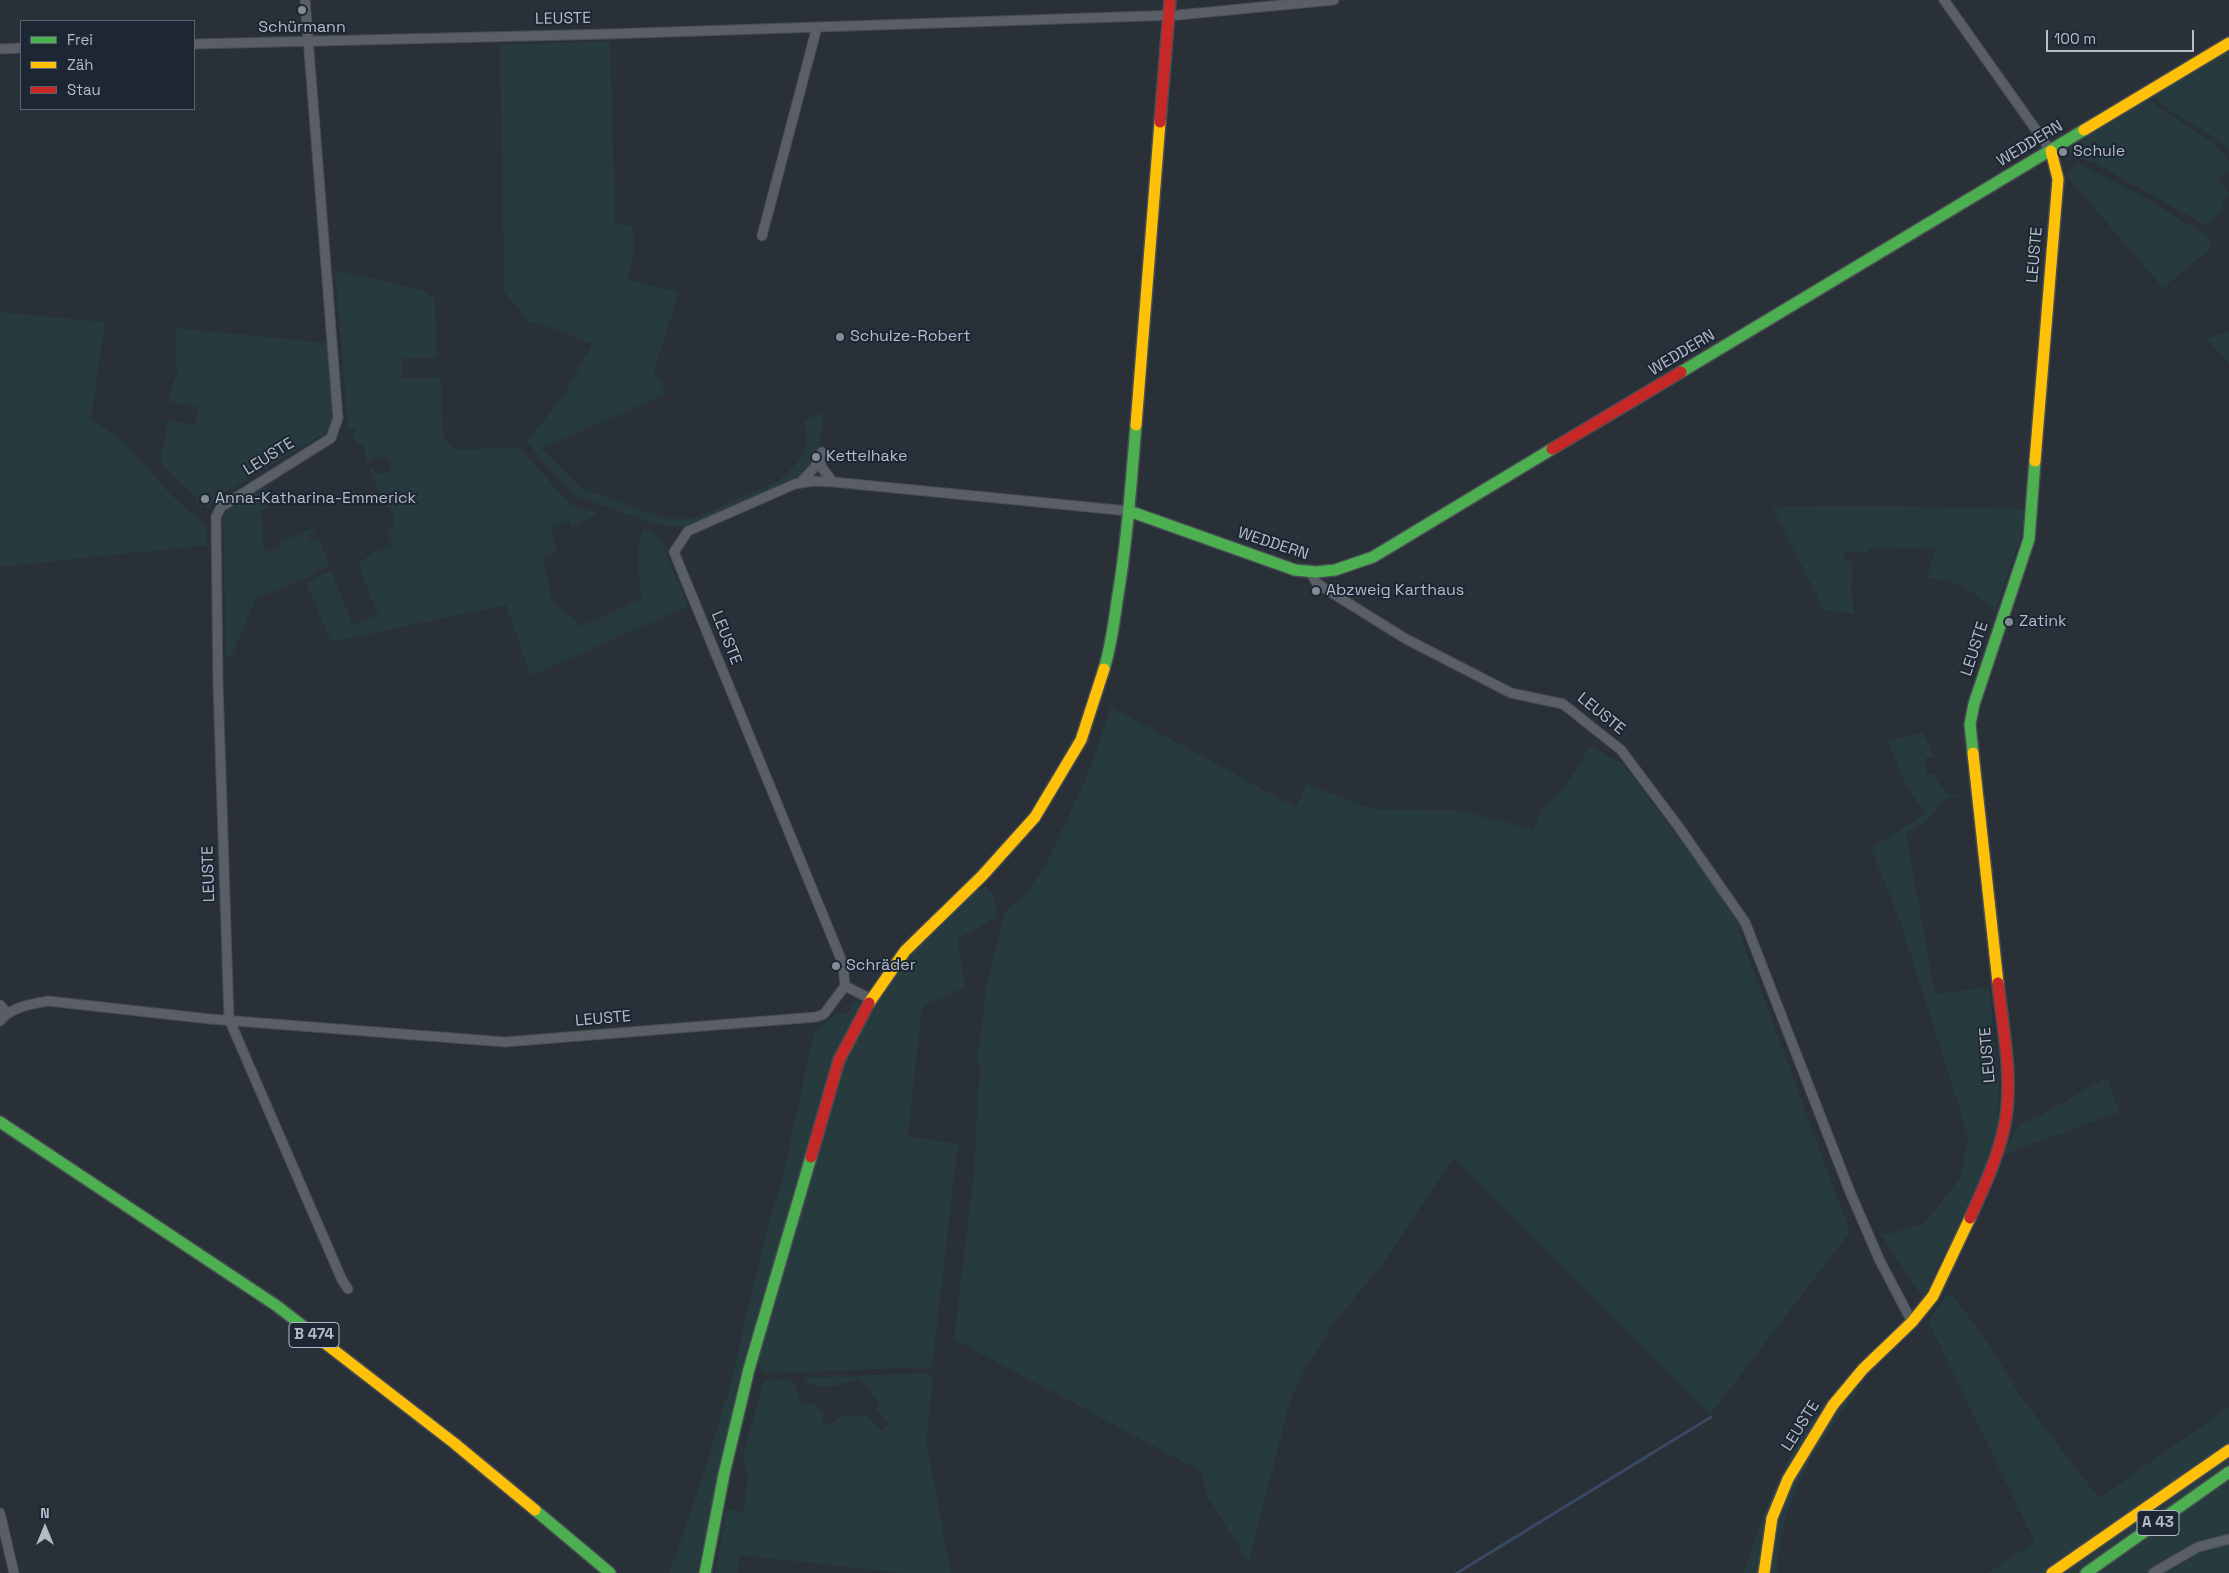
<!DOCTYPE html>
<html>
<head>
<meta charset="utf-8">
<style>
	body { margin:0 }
	#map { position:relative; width:2229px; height:1573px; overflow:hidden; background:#2a3038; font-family:"Space Grotesk",sans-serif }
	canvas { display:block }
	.legend { position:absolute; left:20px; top:20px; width:175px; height:90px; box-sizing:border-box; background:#1d2633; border:1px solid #59626f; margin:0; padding:6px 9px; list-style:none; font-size:15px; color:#b4bcc9 }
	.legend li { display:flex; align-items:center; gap:10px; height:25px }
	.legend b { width:25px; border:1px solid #59626f }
	.north { position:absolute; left:20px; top:1503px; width:50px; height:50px; -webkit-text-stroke:4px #1d2633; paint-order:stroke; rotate:0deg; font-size:14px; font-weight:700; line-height:20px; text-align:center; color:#b4bcc9 }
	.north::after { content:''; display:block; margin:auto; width:18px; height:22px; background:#b4bcc9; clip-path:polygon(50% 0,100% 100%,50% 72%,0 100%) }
	.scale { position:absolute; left:2046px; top:30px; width:148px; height:22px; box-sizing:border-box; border:2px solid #b4bcc9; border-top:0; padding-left:6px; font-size:15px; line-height:18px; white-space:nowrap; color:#b4bcc9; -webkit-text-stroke:4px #1d2633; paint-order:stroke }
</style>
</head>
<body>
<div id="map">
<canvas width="2229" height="1573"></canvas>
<ul class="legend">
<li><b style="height:6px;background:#4caf50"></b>Frei</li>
<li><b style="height:6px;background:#ffc107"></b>Zäh</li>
<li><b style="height:6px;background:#c62828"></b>Stau</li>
</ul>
<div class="north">N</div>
<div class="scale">100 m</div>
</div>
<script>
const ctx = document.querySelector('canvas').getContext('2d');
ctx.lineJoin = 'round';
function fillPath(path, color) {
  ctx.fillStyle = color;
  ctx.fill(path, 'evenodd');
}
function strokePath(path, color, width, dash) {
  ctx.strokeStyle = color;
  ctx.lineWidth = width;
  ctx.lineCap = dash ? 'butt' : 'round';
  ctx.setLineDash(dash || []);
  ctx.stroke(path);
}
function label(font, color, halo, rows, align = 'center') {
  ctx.font = font + ' "Space Grotesk",sans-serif';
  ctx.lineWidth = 4;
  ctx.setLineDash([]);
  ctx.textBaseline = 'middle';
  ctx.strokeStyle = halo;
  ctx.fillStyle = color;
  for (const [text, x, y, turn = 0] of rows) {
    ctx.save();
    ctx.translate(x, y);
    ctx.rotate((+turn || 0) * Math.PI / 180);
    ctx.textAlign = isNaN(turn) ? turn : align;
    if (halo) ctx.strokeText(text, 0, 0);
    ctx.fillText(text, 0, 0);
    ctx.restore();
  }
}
const green = new Path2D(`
	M 610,41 L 615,222 L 633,227 L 634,251 L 627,279 L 679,293 L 654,370 L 667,394 L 542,448 L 581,488 L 665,519 L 693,519 L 780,480 L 800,460 L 807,442 L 804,420 L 823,413 C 823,439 816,465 795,481 L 688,528 L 655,524 L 574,495 L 545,465 L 527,441 L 562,398 L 592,344 L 552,328 L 526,321 L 526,317 L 504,292 L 500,45 Z
	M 2229,50 L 2229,149 C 2220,141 2210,134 2200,128 C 2184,118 2164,111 2154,95 Z
	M 2144,100 L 2152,103 L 2212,142 L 2229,161 L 2229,172 L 2218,180 L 2229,193 L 2229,196 L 2221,202 L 2226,208 L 2205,225 L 2097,164 L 2067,153 L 2066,150 L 2068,146 Z
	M 2077,163 L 2142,196 L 2207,236 L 2212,247 L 2163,288 L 2066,175 Z
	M 335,270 L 422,290 L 435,298 L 436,358 L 403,358 L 402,378 L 441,378 L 443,437 L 454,450 L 519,447 L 570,504 L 598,514 L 572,527 L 568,520 L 551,527 L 554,535 L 552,536 L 558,551 L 543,557 L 552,601 L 581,626 L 642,598 C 639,574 634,552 643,529 L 653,532 L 661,541 L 688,606 L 531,676 L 506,605 L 331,642 L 306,583 L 331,570 L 353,625 L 378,615 L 358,564 L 373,553 L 393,545 L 387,530 L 392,528 L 394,523 L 394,516 L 382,498 L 369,469 L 373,468 L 376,473 L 385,474 L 390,470 L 391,463 L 386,457 L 376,457 L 366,462 L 364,447 L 353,440 L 356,430 L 348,428 Z
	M 0,312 L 105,322 L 91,419 L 125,443 L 171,495 L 205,525 L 208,545 L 0,567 Z
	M 176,328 L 327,343 L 333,421 L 327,432 L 215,498 L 208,509 L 160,463 L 168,420 L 195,425 L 198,407 L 169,402 L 174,379 L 178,379 L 176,366 Z
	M 2229,331 L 2229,364 L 2207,339 Z
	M 265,487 L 272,499 L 261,514 L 264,552 L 279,547 L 280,542 L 314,528 L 316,533 L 309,534 L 312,542 L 318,538 L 330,565 L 306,578 L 256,598 L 231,657 L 226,658 L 223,518 L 229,508 Z
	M 1876,506 L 2025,509 L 2020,539 L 1995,611 C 1969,589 1963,581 1927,578 L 1935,549 L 1873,547 L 1873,549 L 1867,549 L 1867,553 L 1844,552 L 1844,561 L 1852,561 L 1851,594 L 1855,614 L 1824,610 L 1772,507 Z
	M 1111,707 L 1296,807 L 1307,784 L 1372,809 L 1456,810 L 1533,829 L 1542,809 L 1567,784 L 1590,746 L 1623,764 L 1737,916 L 1743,931 L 1739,931 L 1850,1232 L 1710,1415 L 1453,1158 L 1384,1262 L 1334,1323 L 1300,1378 L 1290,1401 L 1249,1563 L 1206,1494 L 1202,1472 L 954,1339 L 974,1173 L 980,1062 L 977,1062 L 986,990 L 1006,910 L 1025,895 L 1046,864 L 1086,779 Z
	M 1922,732 L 1935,757 L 1925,758 L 1926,775 L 1935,774 L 1936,779 L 1948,795 L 1963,793 L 1942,802 L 1931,817 L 1906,834 L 1935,994 L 1989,987 L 1998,1080 L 1999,1128 L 1987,1167 L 1964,1220 L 1939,1263 L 1924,1299 L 1880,1234 L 1893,1233 L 1924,1224 L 1961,1177 L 1968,1135 L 1900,921 L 1871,848 L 1925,814 L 1906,784 L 1888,742 Z
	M 986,887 L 994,895 L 997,917 L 957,939 L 965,987 L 922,1007 L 908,1136 L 958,1144 L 932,1367 L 770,1373 L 768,1375 L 762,1371 L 757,1357 L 839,1076 C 855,1037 875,999 901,966 C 922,938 950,914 975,889 Z
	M 857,998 L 859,1001 L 858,1010 L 827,1078 L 739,1381 L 698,1573 L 669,1573 L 699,1488 L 729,1390 L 767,1229 L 783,1177 L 814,1032 L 835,1015 L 848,1013 Z
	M 2107,1077 L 2119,1112 L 2002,1155 L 2019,1125 L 2043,1114 Z
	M 1952,1294 L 1993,1350 L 2018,1393 L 2099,1498 L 2229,1407 L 2229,1536 L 2192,1545 L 2145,1573 L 1988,1573 L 2035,1542 L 1928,1321 L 1947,1295 Z
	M 925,1373 L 933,1379 L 926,1441 L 951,1573 L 903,1573 L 740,1555 L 738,1573 L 715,1573 L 726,1510 L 744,1512 L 748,1474 L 743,1458 L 763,1381 L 792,1379 L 801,1403 L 815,1404 L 824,1415 L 821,1418 L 828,1426 L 842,1415 L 868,1416 L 881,1431 L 889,1424 L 876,1409 L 880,1405 L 867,1387 L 859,1379 C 843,1384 815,1394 804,1378 Z
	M 1868,1378 C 1821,1438 1781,1493 1777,1573 L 1769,1573 L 1775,1528 L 1789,1488 L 1835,1410 Z
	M 1815,1416 L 1818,1419 L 1765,1528 L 1759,1573 L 1744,1573 C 1762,1516 1780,1466 1815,1416 Z
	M 2229,1542 L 2229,1573 L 2157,1573 L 2199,1550 Z`);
const stream = new Path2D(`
	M 1457,1573 L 1711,1417`);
const street = new Path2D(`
	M 305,0 L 338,418 L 331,438 L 221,507 L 216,517 L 218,684 L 229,1019 L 342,1280 L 348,1289
	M 1944,0 L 2051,151
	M 194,44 L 609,34 L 1178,15 L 1334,0
	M 0,49 L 21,48
	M 762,236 L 817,27
	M 820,459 L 822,468 L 833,482
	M 801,482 L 815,467 L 822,452
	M 1311,573 L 1316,582 L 1324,588 L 1406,639 L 1511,693 L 1563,704 L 1621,750 L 1678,826 L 1745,922 L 1850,1192 L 1880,1261 L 1912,1322
	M 845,986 L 871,999
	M 0,1005 L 8,1014
	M 0,1021 C 11,1007 31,1004 48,1001 L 210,1019 L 505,1042 L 816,1017 L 824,1014 L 845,986 L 843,964 L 674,552 L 688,531 L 795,484 L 813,481 L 833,482 L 1129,511
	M 0,1513 L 14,1573
	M 2153,1573 L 2198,1547 L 2229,1539`);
const fast = new Path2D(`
	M 1681,372 L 2084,130
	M 1129,511 L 1295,570 L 1316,572 L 1335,570 L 1373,557 L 1552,449
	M 1104,669 C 1111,646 1114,624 1117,601 C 1127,543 1131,484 1136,425
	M 1973,753 L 1970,724 L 1974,704 L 2029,539 L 2035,461
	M 0,1122 L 277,1306 L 326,1344
	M 535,1510 L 610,1573
	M 705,1573 L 724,1474 L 749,1369 L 811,1157
	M 2086,1573 L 2229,1472`);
const slow = new Path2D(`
	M 2084,130 L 2229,43
	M 1136,425 L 1160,122
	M 2035,461 L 2058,179 L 2051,151
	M 1973,753 L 1998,983
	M 869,1003 L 905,951 L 982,876 L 1035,817 L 1081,740 L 1104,669
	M 326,1344 L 454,1443 L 535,1510
	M 1764,1573 L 1772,1518 L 1788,1479 L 1833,1405 L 1863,1369 L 1912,1322 L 1933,1296 L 1970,1218
	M 2052,1573 L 2229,1450`);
const jam = new Path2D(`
	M 1160,122 L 1170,0
	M 1552,449 L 1681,372
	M 811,1157 L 839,1060 L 869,1003
	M 1970,1218 C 1983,1189 1997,1160 2004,1128 C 2014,1081 2003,1030 1998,983`);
const markers = [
	[302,10,5,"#848b96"],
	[2063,152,5,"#848b96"],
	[840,337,5,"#848b96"],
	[816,457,5,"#848b96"],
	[205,499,5,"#848b96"],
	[1316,591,5,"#848b96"],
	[2009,622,5,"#848b96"],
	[836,966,5,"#848b96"]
];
const shields = [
	[314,1335,50],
	[2158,1523,42]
];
const shieldNames = [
	["B 474",314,1335],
	["A 43",2158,1523]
];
const streetNames = [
	["LEUSTE",563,19,-1],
	["WEDDERN",2030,144,-31],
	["LEUSTE",2035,255,-85],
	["WEDDERN",1682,353,-31],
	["LEUSTE",269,457,-32],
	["WEDDERN",1273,544,18],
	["LEUSTE",726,638,68],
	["LEUSTE",1975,649,-72],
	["LEUSTE",1601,714,39],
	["LEUSTE",209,874,-92],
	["LEUSTE",603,1019,-5],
	["LEUSTE",1988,1055,-95],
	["LEUSTE",1801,1426,-58]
];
const poiNames = [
	["Schürmann",302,28,"center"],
	["Schule",2073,152],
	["Schulze-Robert",850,337],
	["Kettelhake",826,457],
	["Anna-Katharina-Emmerick",215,499],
	["Abzweig Karthaus",1326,591],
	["Zatink",2019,622],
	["Schräder",846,966]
];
fillPath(green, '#273a3e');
strokePath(stream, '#384963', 3);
strokePath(street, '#484c53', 11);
strokePath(fast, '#484c53', 14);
strokePath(slow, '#484c53', 14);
strokePath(jam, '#484c53', 14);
strokePath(street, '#5a5e66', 9);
strokePath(fast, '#4caf50', 11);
strokePath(slow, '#ffc107', 11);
strokePath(jam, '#c62828', 11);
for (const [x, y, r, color] of markers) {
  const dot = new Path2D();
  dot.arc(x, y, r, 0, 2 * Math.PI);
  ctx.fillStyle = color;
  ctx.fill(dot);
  strokePath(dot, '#1d2633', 2);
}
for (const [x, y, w] of shields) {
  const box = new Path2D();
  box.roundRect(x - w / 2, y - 12.5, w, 25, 4);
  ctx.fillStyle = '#1d2633';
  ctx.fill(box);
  strokePath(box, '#b4bcc9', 1);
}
label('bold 15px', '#b4bcc9', null, shieldNames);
label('16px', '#b4bcc9', '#1d2633', streetNames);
label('16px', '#b4bcc9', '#1d2633', poiNames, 'left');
</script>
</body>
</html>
